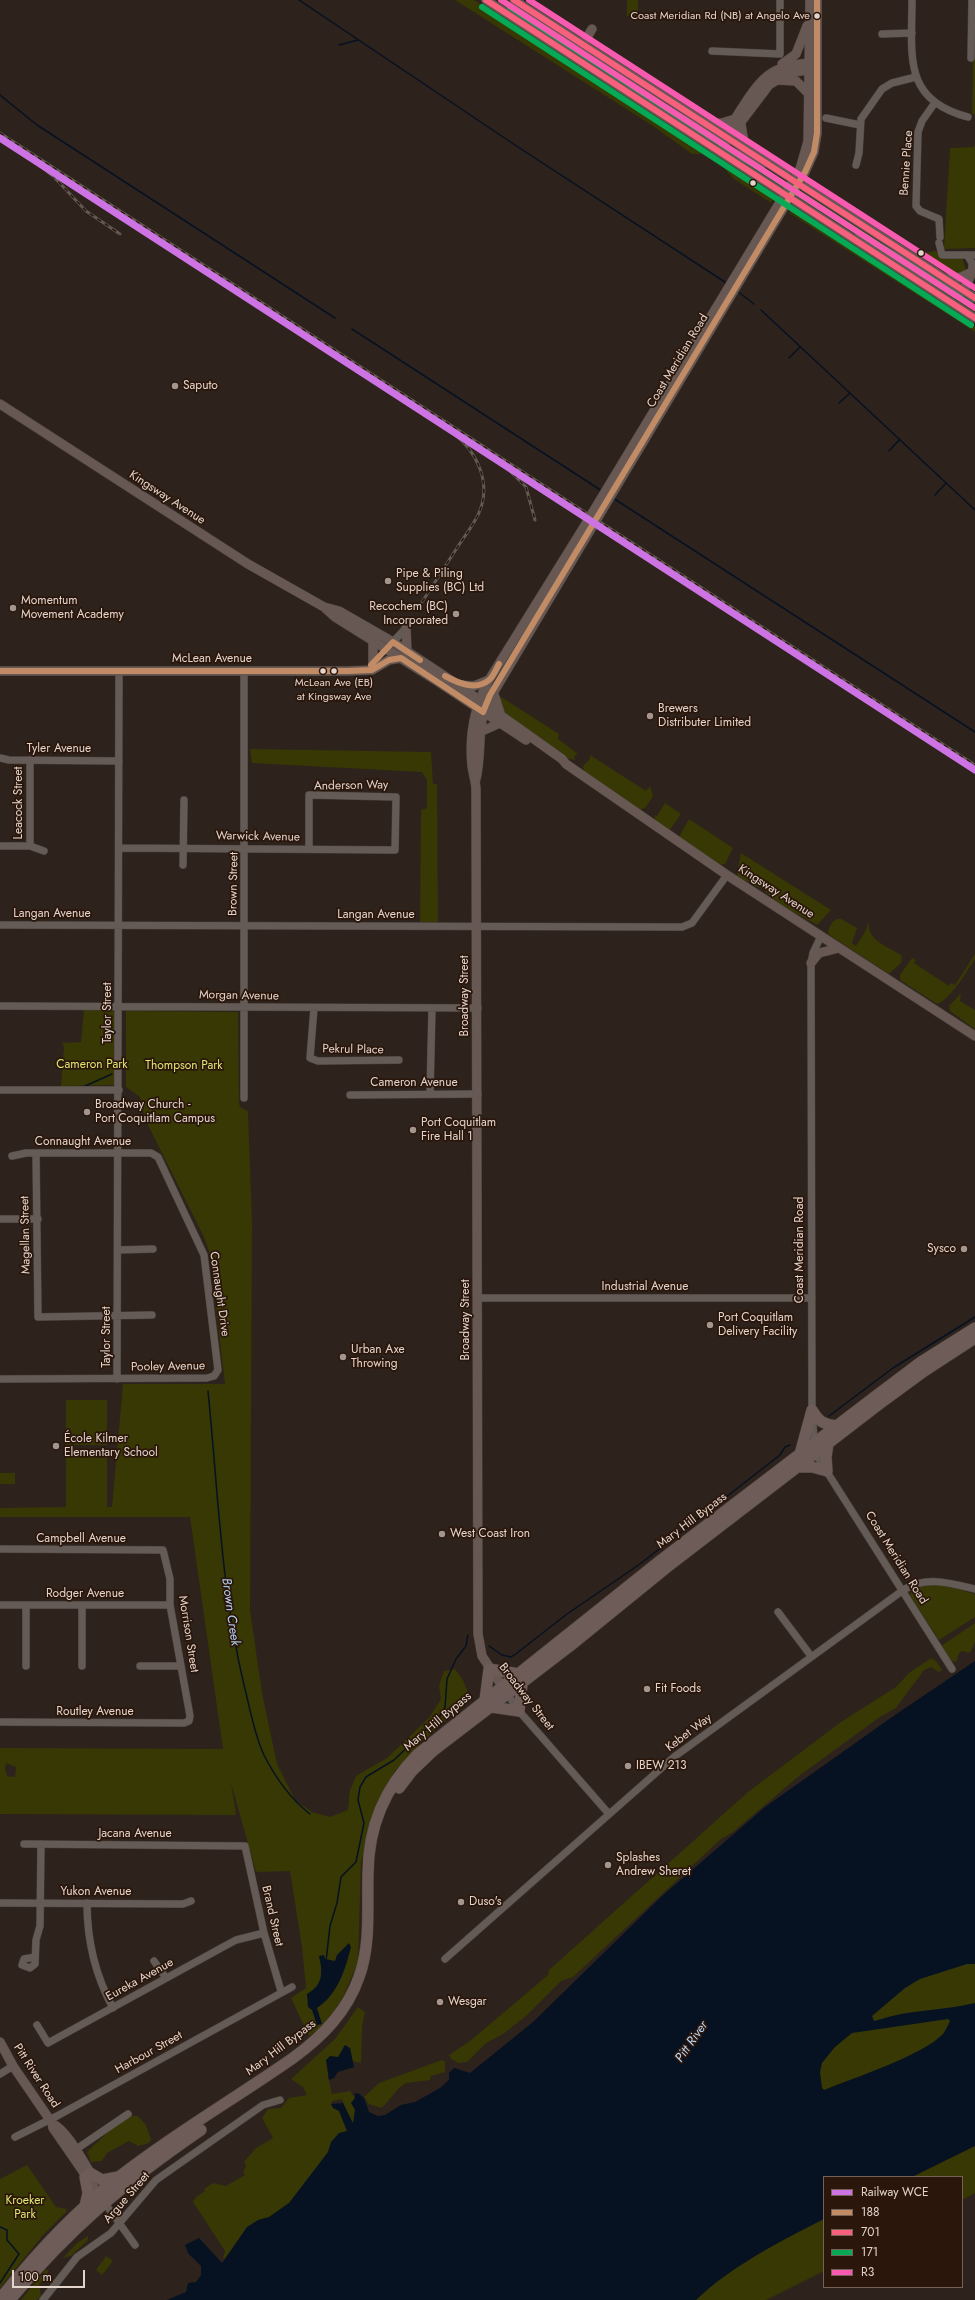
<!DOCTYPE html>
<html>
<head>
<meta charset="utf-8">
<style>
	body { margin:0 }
	#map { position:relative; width:975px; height:2300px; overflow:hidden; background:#2d221c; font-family:Jost,sans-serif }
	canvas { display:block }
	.legend { position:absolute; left:823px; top:2176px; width:140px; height:112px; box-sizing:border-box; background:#2a160a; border:1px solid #746258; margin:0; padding:5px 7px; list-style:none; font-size:12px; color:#e3d4cc }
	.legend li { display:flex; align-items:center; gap:8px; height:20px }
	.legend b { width:20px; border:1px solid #746258 }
	.scale { position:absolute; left:12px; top:2270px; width:73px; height:18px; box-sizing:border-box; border:2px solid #e3d4cc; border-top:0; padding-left:5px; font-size:12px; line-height:14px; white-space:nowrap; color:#e3d4cc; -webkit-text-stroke:3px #2a160a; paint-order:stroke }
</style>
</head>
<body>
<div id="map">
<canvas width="975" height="2300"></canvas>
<ul class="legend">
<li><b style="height:5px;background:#cd73e3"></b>Railway WCE</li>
<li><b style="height:5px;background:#c18c65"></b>188</li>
<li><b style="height:5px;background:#f8607d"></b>701</li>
<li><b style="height:5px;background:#06aa56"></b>171</li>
<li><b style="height:5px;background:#f75aaf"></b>R3</li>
</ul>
<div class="scale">100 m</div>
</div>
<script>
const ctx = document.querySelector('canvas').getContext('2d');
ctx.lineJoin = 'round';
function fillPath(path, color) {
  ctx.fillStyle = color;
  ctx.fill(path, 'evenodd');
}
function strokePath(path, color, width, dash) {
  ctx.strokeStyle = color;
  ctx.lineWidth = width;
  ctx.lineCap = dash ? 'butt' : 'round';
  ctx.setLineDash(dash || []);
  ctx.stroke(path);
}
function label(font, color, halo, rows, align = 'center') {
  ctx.font = font + ' Jost,sans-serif';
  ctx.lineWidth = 3.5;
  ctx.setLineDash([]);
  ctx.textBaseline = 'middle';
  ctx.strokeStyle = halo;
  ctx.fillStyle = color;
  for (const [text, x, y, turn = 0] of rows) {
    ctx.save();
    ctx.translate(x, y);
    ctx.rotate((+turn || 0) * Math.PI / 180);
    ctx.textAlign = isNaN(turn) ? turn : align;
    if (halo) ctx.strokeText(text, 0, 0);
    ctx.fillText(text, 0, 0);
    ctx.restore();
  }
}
const green = new Path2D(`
	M 455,0 L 474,0 L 695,143 L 704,150 L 701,154 L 692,154 L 653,126 Z
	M 497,0 L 508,0 L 552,28 L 551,29 Z
	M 627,0 L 638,0 L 638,16 L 627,16 Z
	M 974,0 L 975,0 L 975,114 L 972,114 Z
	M 545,33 L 577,51 L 587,51 L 673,107 L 589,61 Z
	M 975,144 L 975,248 L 944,249 L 950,148 L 974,147 Z
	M 723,164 L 728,165 L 747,180 L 775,195 L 771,203 L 734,179 L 721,165 Z
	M 800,190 L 841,216 L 841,221 L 836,221 L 796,196 Z
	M 792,207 L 975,327 L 975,332 L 789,213 Z
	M 849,222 L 879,240 L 878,243 L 845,226 Z
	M 936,251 L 941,257 L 962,257 L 966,271 L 951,274 L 922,253 Z
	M 889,255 L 957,299 L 965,298 L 975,305 L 975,314 Z
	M 498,695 L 559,734 L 558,739 L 578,754 L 574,756 L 575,760 L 566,758 L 506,713 L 502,709 Z
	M 250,749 L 431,752 L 433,784 L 437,784 L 438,922 L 420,922 L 421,810 L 427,808 L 427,780 L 422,772 L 252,763 Z
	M 590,755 L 646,791 L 650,786 L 653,796 L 646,807 L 640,810 L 584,772 L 583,766 L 590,759 Z
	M 665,803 L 681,814 L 669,831 L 655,820 L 655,815 L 657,816 Z
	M 689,819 L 733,848 L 725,864 L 720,865 L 679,837 Z
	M 741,853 L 831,910 L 817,925 L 778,903 L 764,890 L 738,877 L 737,872 Z
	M 837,919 L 841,919 L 857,928 L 852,943 L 856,946 L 865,932 L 869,920 C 866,940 885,945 901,955 L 902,959 L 901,963 L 889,974 L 828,934 C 828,928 831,922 837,919 Z
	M 975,954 L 975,959 C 967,971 950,1000 937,1004 L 900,980 L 900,975 L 912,958 L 916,960 L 914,963 L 949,986 L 951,983 L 955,985 Z
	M 961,993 L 960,1001 L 975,1010 L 975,1029 L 950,1011 L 949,1006 Z
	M 84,1010 L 115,1010 L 115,1085 L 61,1086 L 64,1047 L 62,1043 L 81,1042 Z
	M 126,1011 L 238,1012 L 239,1104 L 241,1108 L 248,1111 L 252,1222 L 250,1610 L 262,1693 L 277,1764 L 295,1800 L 312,1812 L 330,1817 L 348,1810 L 350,1790 L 356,1776 L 387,1758 L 429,1718 L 441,1699 L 439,1686 L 444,1671 L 455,1669 L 463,1680 L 470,1698 L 423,1741 L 394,1772 L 375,1808 L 361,1862 L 358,1962 L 344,1995 L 326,2024 L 309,2036 L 291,1998 L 306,1988 L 302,1947 L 290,1871 L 256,1872 L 231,1783 L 236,1815 L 0,1814 L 0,1748 L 223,1749 L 190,1517 L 0,1517 L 0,1508 L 66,1507 L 66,1450 L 107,1450 L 107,1507 L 112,1507 L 123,1384 L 225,1384 L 210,1254 L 204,1237 L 145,1119 L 140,1097 L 126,1087 ZM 6,1763 L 16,1767 L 15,1777 L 7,1776 L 5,1769 Z
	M 66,1400 L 107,1400 L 107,1445 L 66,1445 Z
	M 0,1473 L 15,1473 L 15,1484 L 0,1484 Z
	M 923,1585 L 944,1585 L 975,1594 L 975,1617 L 939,1640 L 910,1595 L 912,1589 Z
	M 975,1623 L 975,1642 L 970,1653 L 962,1651 L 959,1653 L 956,1662 L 948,1660 L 941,1646 Z
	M 931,1658 L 936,1661 L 942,1670 L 939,1672 L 931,1667 L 924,1670 L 896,1708 L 880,1717 L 799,1776 L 733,1832 L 721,1839 L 573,1977 L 561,1981 L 526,2016 L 503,2034 L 486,2043 L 467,2062 L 459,2063 L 451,2059 L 449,2055 L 470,2041 L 548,1975 L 549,1970 L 748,1792 L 841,1722 L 896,1687 L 909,1673 Z
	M 975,1957 L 975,2023 L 927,2051 L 819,2094 L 782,2083 L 894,1982 Z
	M 358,2007 L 365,2012 L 362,2027 L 361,2063 L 352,2061 L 351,2053 L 345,2045 L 328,2076 L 332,2094 L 351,2091 L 352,2096 L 354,2094 L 357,2110 L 353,2130 L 342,2099 L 332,2101 L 331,2104 L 339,2111 L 349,2132 L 364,2145 L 226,2260 L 223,2258 L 225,2251 L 193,2202 L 196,2197 L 205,2191 L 204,2189 L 213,2183 L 226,2186 L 245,2175 L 243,2172 L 246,2166 L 244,2162 L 256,2148 L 273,2138 L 262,2118 L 268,2109 L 281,2108 L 289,2098 L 307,2095 L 303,2087 L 291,2079 L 335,2039 Z
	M 442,2060 L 445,2062 L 445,2072 L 431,2076 L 430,2080 L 406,2083 L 399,2088 L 382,2108 L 369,2104 L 364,2097 L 379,2083 Z
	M 129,2116 L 138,2116 L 146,2125 L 151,2139 L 149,2143 L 138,2146 L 129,2141 L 107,2153 L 102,2161 L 91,2162 L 87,2152 L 108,2132 Z
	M 975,2136 L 975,2193 L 962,2200 L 962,2177 L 875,2177 Z
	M 27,2165 L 56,2207 L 67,2209 L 66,2212 L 44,2234 L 0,2288 L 0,2179 Z
	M 824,2204 L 824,2271 L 766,2300 L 671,2300 Z
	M 88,2236 L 88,2240 L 71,2256 L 63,2258 L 77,2243 Z
	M 106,2256 L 113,2261 L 102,2275 L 96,2270 Z
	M 46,2269 L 49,2271 L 39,2285 L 41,2296 L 37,2300 L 21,2300 Z`);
const water = new Path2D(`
	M 975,1661 L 975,1964 L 967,1964 L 920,1979 L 905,1988 L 872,2016 L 874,2021 L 878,2020 C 910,2009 943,2011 975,2003 L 975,2146 L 912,2177 L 824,2177 L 824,2219 C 782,2240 730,2267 696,2300 L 167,2300 L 186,2292 L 188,2283 L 196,2282 L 201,2275 L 201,2266 L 188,2253 L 185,2245 L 199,2238 L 222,2263 L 247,2227 L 258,2220 L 269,2217 L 289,2203 L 328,2152 L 331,2142 L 339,2133 L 347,2131 L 339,2111 L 333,2108 L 331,2104 L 343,2103 L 353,2123 L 355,2110 L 351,2103 L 355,2098 L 354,2094 L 358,2093 L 364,2098 L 369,2112 L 378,2116 L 385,2115 L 401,2105 L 415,2102 L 440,2088 L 449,2080 L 449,2073 L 454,2068 L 470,2073 L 533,2022 L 662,1896 L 765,1807 L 892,1717 ZM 948,2019 L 950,2021 C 948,2025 946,2030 943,2034 C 922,2056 853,2078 824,2090 L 822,2088 L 820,2072 L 822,2063 L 835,2047 L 852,2033 Z
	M 349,1943 L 351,1947 C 345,1970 338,1994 317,2008 L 322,2024 L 317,2025 L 312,2010 L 308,2007 L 307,1994 C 323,1985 323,1973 319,1956 L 324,1955 L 325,1959 L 335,1961 L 337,1955 Z
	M 345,2045 L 350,2048 L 354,2067 L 338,2072 L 334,2078 L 329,2080 L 326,2060 L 330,2056 L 338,2057 Z`);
const stream = new Path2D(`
	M 299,0 L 515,145 L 728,284
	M 339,45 L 358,40
	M 0,95 L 37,125 L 335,318
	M 737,291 L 754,304
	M 761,310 L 975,510
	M 352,329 L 602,491
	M 789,358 L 800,347
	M 839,403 L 849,394
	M 889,451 L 900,439
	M 935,495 L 946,483
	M 613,498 L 975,732
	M 83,1087 L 112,1074
	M 208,1391 C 218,1490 221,1589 244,1685 C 250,1708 254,1734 264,1755 C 275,1777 291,1799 310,1814
	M 829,1416 L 893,1368 L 975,1317
	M 489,1646 L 502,1655 L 511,1657 L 517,1653 L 567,1614 L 640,1564 L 780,1455 L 785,1447 L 790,1445
	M 326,1961 L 330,1926 L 337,1903 L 341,1877 L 356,1862 L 364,1823 L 358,1800 L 360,1787 L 366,1777 L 394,1760 L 439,1717 L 445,1707 L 447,1679 L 456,1659 L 466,1646 L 468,1635
	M 0,2227 L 7,2230 L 7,2240 L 19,2254 L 0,2283`);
const minor = new Path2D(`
	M 912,0 C 912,55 902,100 968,117
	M 882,34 L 912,33
	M 712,51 L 780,54 L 780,0
	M 971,58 L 972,0
	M 934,104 L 922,121 L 918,132 L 916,206 L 920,211 L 939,219 L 940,237
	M 826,118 L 860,125
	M 856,165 L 859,153 L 861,119 L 882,89 L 892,83 L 916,77
	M 939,243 L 942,255 L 975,255
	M 967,255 L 972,263 L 972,272
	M 393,642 L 406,628
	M 244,671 L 244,1098
	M 0,758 L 9,760 L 119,761
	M 0,846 L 30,846 L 44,851
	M 30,846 L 30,760
	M 120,848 L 395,850 L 396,797 L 309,795 L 309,849
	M 183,865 L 184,800
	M 0,925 L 682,927 L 692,923 L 727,875
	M 821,936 L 813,953 L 811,963 L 812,1410 L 815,1453 L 952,1669
	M 0,1006 L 478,1008
	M 314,1008 L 310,1058 L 318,1061 L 399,1060
	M 0,1090 L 119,1090
	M 430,1094 L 432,1008
	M 350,1095 L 478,1094
	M 36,1153 L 38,1317 L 152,1315
	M 0,1219 L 38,1219
	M 118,1250 L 153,1249
	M 478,1298 L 812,1298
	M 0,1379 L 207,1378 L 214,1376 L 218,1370 L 204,1255 L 158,1157 L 151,1153 L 26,1153 L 12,1156
	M 117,1379 L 119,672
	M 0,1549 L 163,1550 L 170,1579 L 170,1605 L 190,1716 L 189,1721 L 184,1723 L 0,1722
	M 0,1605 L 170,1605
	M 26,1605 L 26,1666
	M 82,1605 L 82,1666
	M 778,1612 L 811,1656
	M 140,1666 L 181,1666
	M 508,1695 L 519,1711 L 609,1814
	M 24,1844 L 245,1846 L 264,1933 L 281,1991
	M 0,1903 L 183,1904 L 191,1901
	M 87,1903 C 87,1941 95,1975 113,2008
	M 35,1957 L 24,1959 L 22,1965 L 30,1968 L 35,1964 L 36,1940 L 40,1926 L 41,1844
	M 445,1959 L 674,1757 L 902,1591 C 925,1575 950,1583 975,1589
	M 154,1961 L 166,1978
	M 37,2025 L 48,2043 L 223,1947 L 236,1940 L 264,1933
	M 0,2074 L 13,2066
	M 15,2137 L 57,2116 L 292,1987
	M 75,2150 L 128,2114
	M 104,2202 L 135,2245
	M 43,2300 L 77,2257 L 111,2233 L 156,2180 L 263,2105 L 280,2100`);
const major = new Path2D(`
	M 486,0 L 975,318
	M 514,0 L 788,176 L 975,298
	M 520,17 L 576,47 L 583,44 L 592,29
	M 782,64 L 796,54 L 807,26
	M 777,80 L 796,81 L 809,94
	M 632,90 L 724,143
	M 741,124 L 745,149
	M 707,125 L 722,123 L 735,119
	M 731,133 C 730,124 737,116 742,108 C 763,75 774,64 814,63
	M 722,148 L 750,160 L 764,163
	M 719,151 L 769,85 L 788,73 L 814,69
	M 800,169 L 808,141 L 810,0
	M 805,172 L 814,152 L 817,133 L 817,0
	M 859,237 L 894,256 L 956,294 L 964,291 L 972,272
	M 946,279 L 961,277 L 972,272
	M 0,404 L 248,564 L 324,607 L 339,611 L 393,642 L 458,685 L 562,759 L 566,764 L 727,875 L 975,1036
	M 326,609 L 335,617 L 437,681 L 526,740
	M 406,628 L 407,652
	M 373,663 L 373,640
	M 0,671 L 348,671 L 372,670 L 389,660 L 401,658
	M 458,685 L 474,686 L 489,680
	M 493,691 L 501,716
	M 480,732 L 500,723
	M 476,779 C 482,754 477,729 486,705 L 585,539
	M 811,963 L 819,953 L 839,948
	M 506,1692 L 482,1656 L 478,1634 L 476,790 C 476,782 473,774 472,766 C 469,735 474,707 489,680 L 579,535
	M 0,2042 L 13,2066 L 52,2123 L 53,2128 L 102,2199
	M 53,2124 C 67,2130 85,2165 94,2179`);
const highway = new Path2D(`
	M 812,1410 C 819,1422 823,1424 837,1426
	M 800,1454 L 812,1410
	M 797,1467 L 812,1467 L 827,1471 L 826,1457 L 828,1444
	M 485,1700 L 489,1669 L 519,1674
	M 491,1707 L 519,1711 L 522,1684
	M 399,1788 L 412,1771 L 433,1751 L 570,1646 L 666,1568 L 882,1402 L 923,1372 L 975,1338
	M 90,2173 L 102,2180 L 118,2177
	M 85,2206 L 88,2193 L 85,2177
	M 0,2299 C 35,2254 75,2212 120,2176 C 175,2133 236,2098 293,2058 C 322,2037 347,2012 359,1977 C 371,1944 367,1909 368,1874 C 368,1828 385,1787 418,1754 L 661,1560 L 877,1395 L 921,1362 L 975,1328
	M 10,2300 C 69,2229 125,2182 201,2130`);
const rail = new Path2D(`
	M 0,133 L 975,765
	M 38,164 L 53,176 L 86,211 L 120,234
	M 507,468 L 526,487 L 535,520
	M 422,602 C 434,584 445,566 457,548 C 464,537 472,527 478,515 C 493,484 477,451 452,432`);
const majorBridge = new Path2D(`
	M 579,535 L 800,169
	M 585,539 L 805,172`);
const bus1 = new Path2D(`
	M 371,665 L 393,642 L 420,660
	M 0,671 L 348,671 L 372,670 L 389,660 L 401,658 L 483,712 L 490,695 L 805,172 L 814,152 L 817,133 L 817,0
	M 445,676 C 458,683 476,691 489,680 C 494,676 496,669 499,664`);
const bus2 = new Path2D(`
	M 486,0 L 975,318
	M 514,0 L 975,298`);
const bus3 = new Path2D(`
	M 482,7 L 971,325
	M 510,7 L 971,305`);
const bus4 = new Path2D(`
	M 501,0 L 975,308
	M 529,0 L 975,288`);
const rail1 = new Path2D(`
	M 0,138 L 975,770`);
const markers = [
	[817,16,3.5,"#e3d4cc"],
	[753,183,3.5,"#e3d4cc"],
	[921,253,3.5,"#e3d4cc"],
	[175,386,4,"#a3968e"],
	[388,581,4,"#a3968e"],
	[13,608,4,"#a3968e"],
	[456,614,4,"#a3968e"],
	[323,671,3.5,"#e3d4cc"],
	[334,671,3.5,"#e3d4cc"],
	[650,716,4,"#a3968e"],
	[87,1112,4,"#a3968e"],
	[413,1130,4,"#a3968e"],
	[964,1249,4,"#a3968e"],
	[710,1325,4,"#a3968e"],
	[343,1357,4,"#a3968e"],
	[56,1446,4,"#a3968e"],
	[442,1534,4,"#a3968e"],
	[647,1689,4,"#a3968e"],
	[628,1766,4,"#a3968e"],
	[608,1865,4,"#a3968e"],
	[461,1902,4,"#a3968e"],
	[440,2002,4,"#a3968e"]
];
const busNames = [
	["Coast Meridian Rd (NB) at Angelo Ave",810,16],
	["McLean Ave (EB)",334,683,"center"],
	["at Kingsway Ave",334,697,"center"]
];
const streetNames = [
	["Bennie Place",907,163,-86],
	["Coast Meridian Road",678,361,-59],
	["Kingsway Avenue",167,498,33],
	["McLean Avenue",212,659],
	["Tyler Avenue",59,749],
	["Anderson Way",351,786,-1],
	["Leacock Street",19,803,-90],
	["Warwick Avenue",258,837,1],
	["Brown Street",234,884,-89],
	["Kingsway Avenue",776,892,33],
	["Langan Avenue",52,914],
	["Langan Avenue",376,915],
	["Morgan Avenue",239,996,1],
	["Broadway Street",465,996,-90],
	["Taylor Street",108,1013,-90],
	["Pekrul Place",353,1050,1],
	["Cameron Avenue",414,1083],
	["Connaught Avenue",83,1142],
	["Magellan Street",26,1235,-91],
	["Coast Meridian Road",800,1250,-90],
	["Industrial Avenue",645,1287],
	["Connaught Drive",219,1294,82],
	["Broadway Street",466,1320,-90],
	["Taylor Street",107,1337,-90],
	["Pooley Avenue",168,1367,-1],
	["Mary Hill Bypass",692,1521,-37],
	["Campbell Avenue",81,1539],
	["Coast Meridian Road",896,1558,58],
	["Rodger Avenue",85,1594],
	["Morrison Street",188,1634,81],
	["Broadway Street",526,1697,52],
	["Routley Avenue",95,1712],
	["Mary Hill Bypass",438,1722,-40],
	["Kebet Way",689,1733,-37],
	["Jacana Avenue",135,1834],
	["Yukon Avenue",96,1892],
	["Brand Street",272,1916,77],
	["Eureka Avenue",140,1980,-29],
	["Mary Hill Bypass",281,2048,-37],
	["Harbour Street",149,2053,-29],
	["Pitt River Road",36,2076,57],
	["Argue Street",127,2198,-49]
];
const poiNames = [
	["Saputo",183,386],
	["Pipe & Piling",396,574],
	["Supplies (BC) Ltd",396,588],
	["Momentum",21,601],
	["Movement Academy",21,615],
	["Recochem (BC)",448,607,"right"],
	["Incorporated",448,621,"right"],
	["Brewers",658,709],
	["Distributer Limited",658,723],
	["Broadway Church -",95,1105],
	["Port Coquitlam Campus",95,1119],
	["Port Coquitlam",421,1123],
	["Fire Hall 1",421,1137],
	["Sysco",956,1249,"right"],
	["Port Coquitlam",718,1318],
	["Delivery Facility",718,1332],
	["Urban Axe",351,1350],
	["Throwing",351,1364],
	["École Kilmer",64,1439],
	["Elementary School",64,1453],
	["West Coast Iron",450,1534],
	["Fit Foods",655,1689],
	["IBEW 213",636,1766],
	["Splashes",616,1858],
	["Andrew Sheret",616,1872],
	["Duso's",469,1902],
	["Wesgar",448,2002]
];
const parkNames = [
	["Cameron Park",92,1065],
	["Thompson Park",184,1066],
	["Kroeker",25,2201],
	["Park",25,2215]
];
const waterNames = [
	["Brown Creek",230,1612,82],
	["Pitt River",692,2042,-55]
];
fillPath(green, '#373804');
fillPath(water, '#061222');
strokePath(stream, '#061222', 1.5);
strokePath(minor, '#4a403b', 8);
strokePath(major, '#4a403b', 10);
strokePath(highway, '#4a403b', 12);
strokePath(minor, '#645b57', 7);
strokePath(major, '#675853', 9);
strokePath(highway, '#6e5c58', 11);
strokePath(rail, '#625954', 3);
strokePath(rail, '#2a160a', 1.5, [4.5]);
strokePath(majorBridge, '#4a403b', 10, []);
strokePath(majorBridge, '#675853', 9);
strokePath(bus1, '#c18c65', 6);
strokePath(bus2, '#f8607d', 6);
strokePath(bus3, '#06aa56', 6);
strokePath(bus4, '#f75aaf', 6);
strokePath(rail1, '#cd73e3', 7);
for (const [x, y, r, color] of markers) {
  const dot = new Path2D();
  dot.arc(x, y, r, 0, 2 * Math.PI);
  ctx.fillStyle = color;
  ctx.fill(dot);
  strokePath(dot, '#2a160a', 1.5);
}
label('11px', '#e3d4cc', '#2a160a', busNames, 'right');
label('12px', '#e3d4cc', '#2a160a', streetNames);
label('12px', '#e3d4cc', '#2a160a', poiNames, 'left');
label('12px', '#e0e86f', '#2a160a', parkNames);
label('italic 13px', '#b8d6f9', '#2a160a', waterNames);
</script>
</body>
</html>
